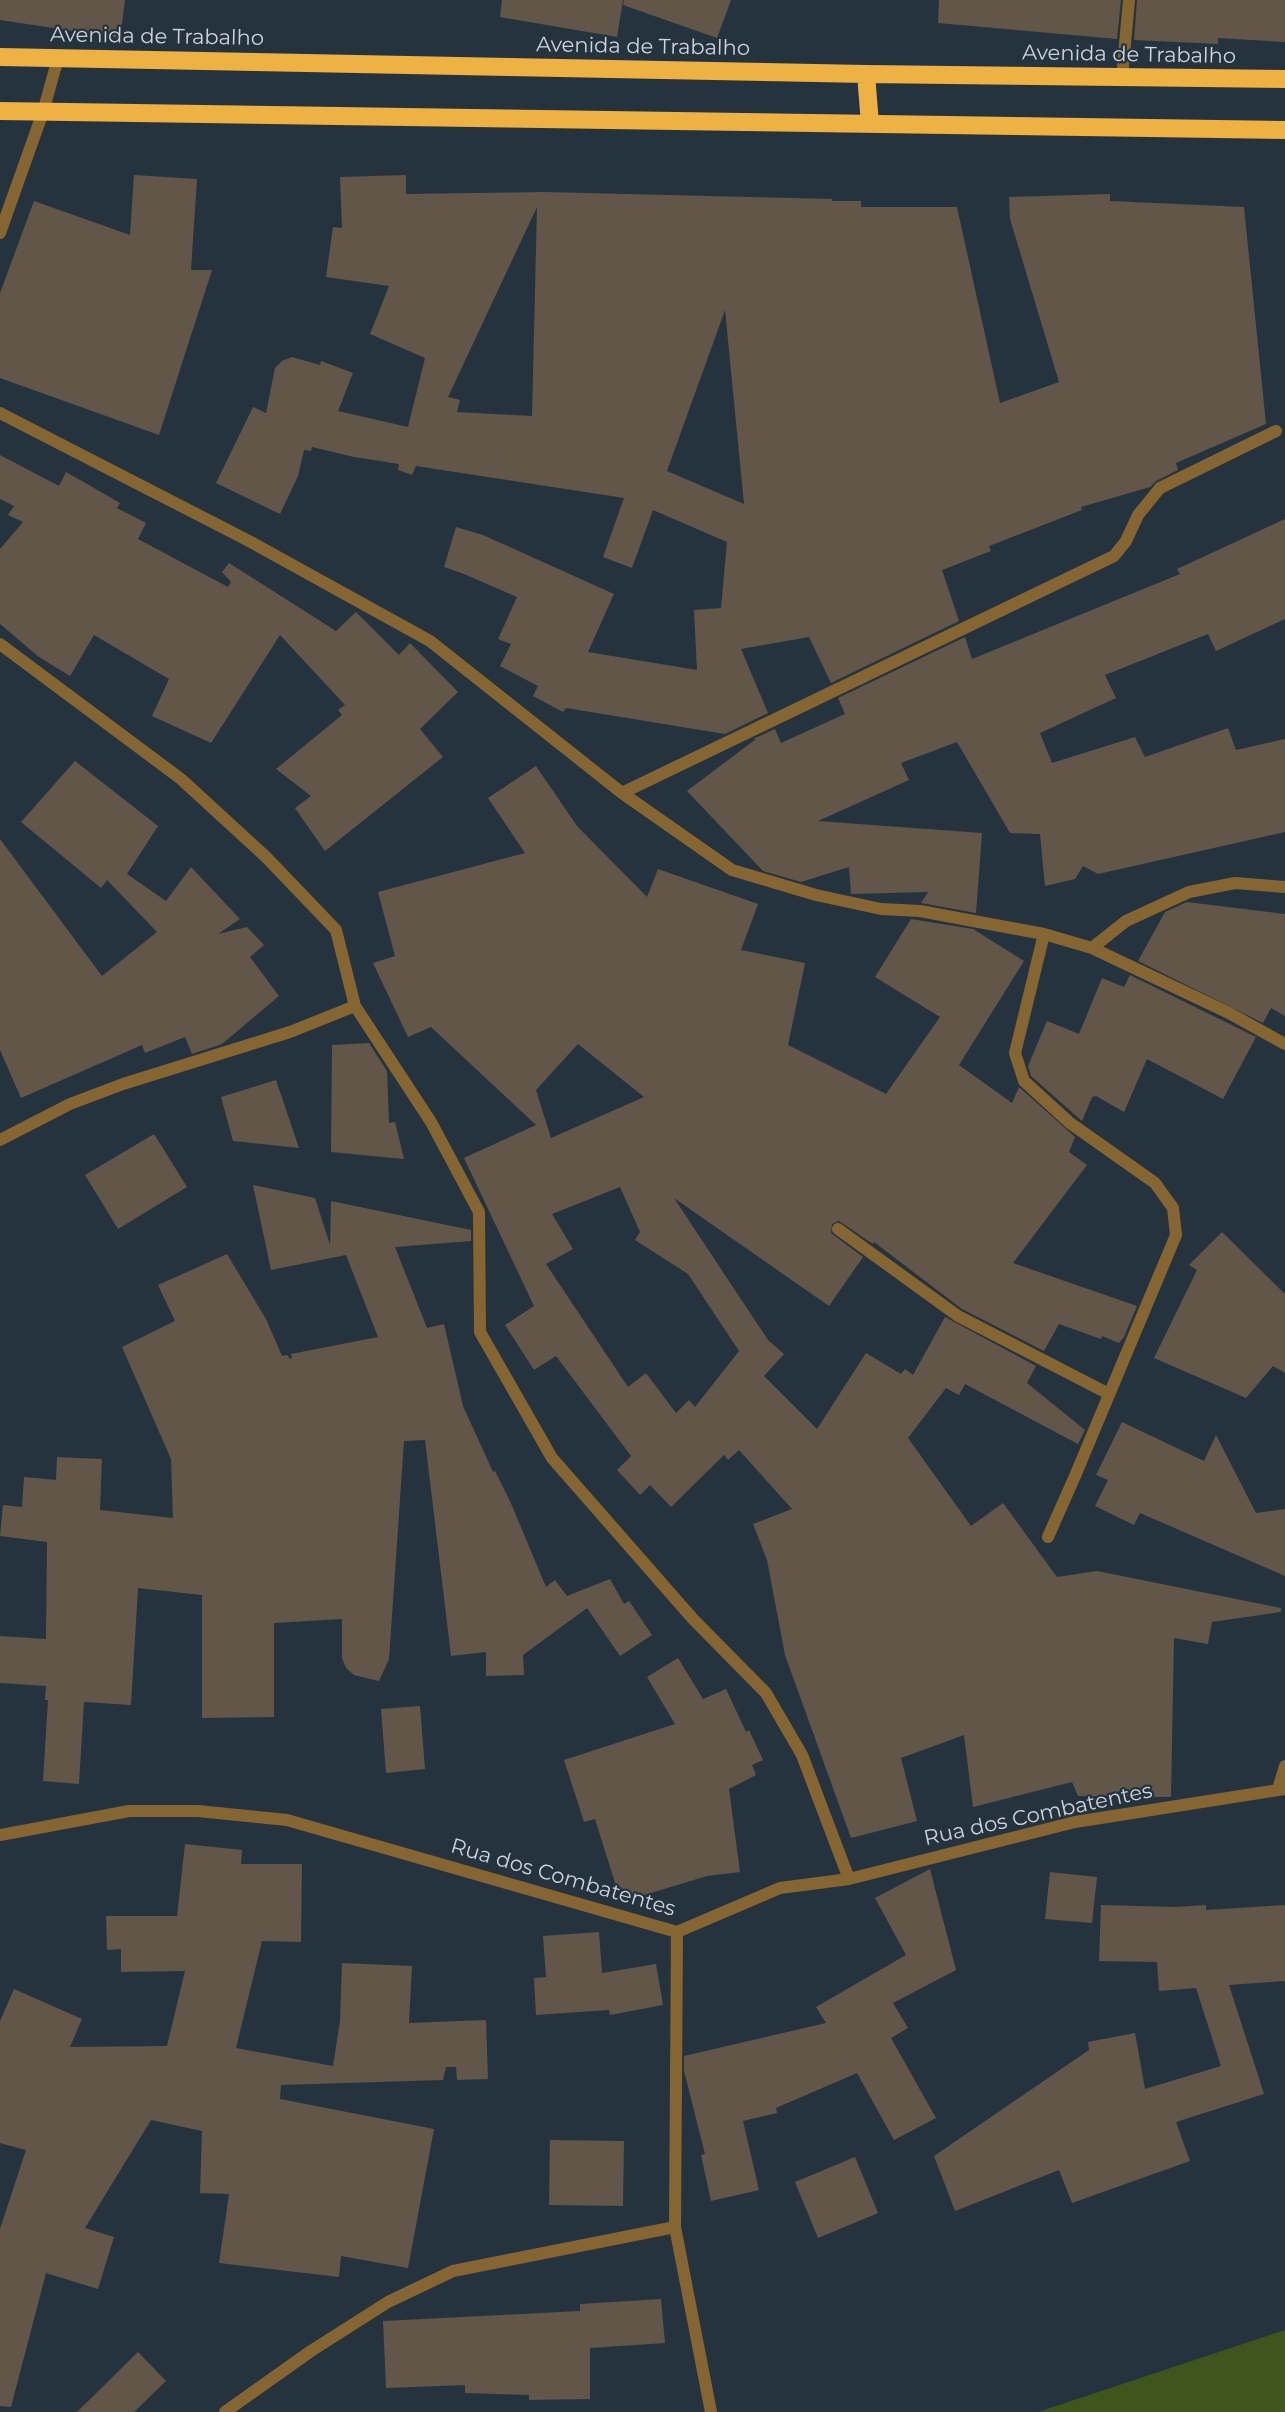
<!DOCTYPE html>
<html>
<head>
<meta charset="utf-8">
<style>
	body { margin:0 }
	canvas { display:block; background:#25333e }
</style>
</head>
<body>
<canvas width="1285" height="2412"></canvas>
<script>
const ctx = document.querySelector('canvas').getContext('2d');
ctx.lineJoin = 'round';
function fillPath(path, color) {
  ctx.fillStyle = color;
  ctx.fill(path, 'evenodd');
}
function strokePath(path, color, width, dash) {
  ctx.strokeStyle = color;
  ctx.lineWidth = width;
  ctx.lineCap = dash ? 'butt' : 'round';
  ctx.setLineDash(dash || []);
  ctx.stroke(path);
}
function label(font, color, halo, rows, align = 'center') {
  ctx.font = font + ' Montserrat,sans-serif';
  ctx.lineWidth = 4.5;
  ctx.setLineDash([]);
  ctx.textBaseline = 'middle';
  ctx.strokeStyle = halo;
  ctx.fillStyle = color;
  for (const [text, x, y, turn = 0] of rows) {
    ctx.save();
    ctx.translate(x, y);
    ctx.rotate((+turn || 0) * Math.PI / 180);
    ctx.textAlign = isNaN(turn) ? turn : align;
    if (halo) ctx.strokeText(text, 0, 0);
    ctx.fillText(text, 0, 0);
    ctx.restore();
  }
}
const green = new Path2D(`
	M 1285,2330 L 1285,2412 L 1038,2412 Z`);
const building = new Path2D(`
	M 0,0 L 125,0 L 120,38 L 0,20 Z
	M 502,0 L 623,0 L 617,37 L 500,17 Z
	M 624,0 L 731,0 L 717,38 L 623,5 Z
	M 939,0 L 1121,0 L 1117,39 L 938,23 Z
	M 1137,0 L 1285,0 L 1285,42 L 1218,38 L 1218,44 L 1134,40 Z
	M 134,175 L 197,179 L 191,270 L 212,270 L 159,435 L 0,378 L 0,293 L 34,201 L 130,235 Z
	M 406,175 L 406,194 L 544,192 L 832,199 L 832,201 L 861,201 L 861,207 L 957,207 L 1000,403 L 1059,382 L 1010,219 L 1009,197 L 1110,194 L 1110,201 L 1244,207 L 1266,424 L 1176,463 L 1178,470 L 1156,481 L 1150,487 L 1081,507 L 1082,510 L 989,546 L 991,551 L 942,570 L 959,621 L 831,683 L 809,637 L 741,649 L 768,713 L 725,734 L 566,708 L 563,712 L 533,696 L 538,686 L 500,666 L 511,644 L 498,639 L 517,597 L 464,574 L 444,567 L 456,527 L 483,535 L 614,594 L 588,652 L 697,670 L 694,610 L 721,608 L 727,542 L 653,510 L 632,568 L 603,557 L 624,498 L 416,466 L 412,475 L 398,470 L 399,464 L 354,457 L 312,447 L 311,451 L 304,450 L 298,476 L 280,514 L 216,483 L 253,407 L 266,413 L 275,368 L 282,361 L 292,357 L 320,365 L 321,361 L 353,373 L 338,411 L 408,427 L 425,358 L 370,334 L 389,286 L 326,277 L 333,227 L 342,228 L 340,177 ZM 537,207 L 532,416 L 457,412 L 460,400 L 448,397 ZM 725,310 L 744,504 L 667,471 Z
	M 0,455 L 59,486 L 66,472 L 120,503 L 117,508 L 146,523 L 138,539 L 228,587 L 231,582 L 222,572 L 229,563 L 336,631 L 356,612 L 399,655 L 410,643 L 458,692 L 420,729 L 443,757 L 325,851 L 295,808 L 311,796 L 276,769 L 342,715 L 338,710 L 345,705 L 280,635 L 211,743 L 152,716 L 169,679 L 94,635 L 70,676 L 39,657 L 0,624 L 0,549 L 23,522 L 8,515 L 14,506 L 0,499 Z
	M 1285,519 L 1285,619 L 1216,651 L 1208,634 L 1105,675 L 1116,698 L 1040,733 L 1052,763 L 1135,737 L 1145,757 L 1228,728 L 1236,750 L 1285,739 L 1285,832 L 1098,874 L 1083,866 L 1075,879 L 1045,886 L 1040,834 L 1010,833 L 957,742 L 901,763 L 909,780 L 818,821 L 982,833 L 976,913 L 921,903 L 928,892 L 851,894 L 849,867 L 801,882 L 763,871 L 687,791 L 756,739 L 753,739 L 775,729 L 781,743 L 845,714 L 838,698 L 965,637 L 972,659 L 1180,574 L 1177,569 Z
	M 75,761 L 158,826 L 127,874 L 166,901 L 191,867 L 240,919 L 218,934 L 247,927 L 264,945 L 250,957 L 279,996 L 222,1044 L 192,1054 L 185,1037 L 145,1053 L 142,1045 L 21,1098 L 0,1050 L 0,839 L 102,976 L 157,932 L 107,880 L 101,888 L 21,822 Z
	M 536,766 L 577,826 L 647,897 L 658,869 L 758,904 L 741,950 L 805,963 L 788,1045 L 886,1094 L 940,1017 L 875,977 L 911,919 L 973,929 L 1024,961 L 959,1065 L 1012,1103 L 1019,1087 L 1075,1137 L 1069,1152 L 1087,1165 L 1013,1263 L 1137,1306 L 1124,1337 L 1119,1343 L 1102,1336 L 1101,1339 L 1059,1324 L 1044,1351 L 962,1309 L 874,1242 L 873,1244 L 839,1221 L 832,1224 L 831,1233 L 863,1257 L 829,1306 L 674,1198 L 768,1340 L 784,1354 L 764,1376 L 817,1429 L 866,1353 L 901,1374 L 905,1369 L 913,1375 L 945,1317 L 1036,1366 L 1027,1383 L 1085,1430 L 1078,1444 L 965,1384 L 959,1395 L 946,1388 L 908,1438 L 971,1526 L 1003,1503 L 1057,1577 L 1097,1571 L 1281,1608 L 1281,1612 L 1212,1622 L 1208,1644 L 1174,1638 L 1171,1797 L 1078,1796 L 1072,1782 L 973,1807 L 964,1735 L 901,1758 L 917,1821 L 851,1838 L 785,1655 L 767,1560 L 753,1524 L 792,1509 L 739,1450 L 728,1460 L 724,1455 L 671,1507 L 650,1485 L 640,1495 L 617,1470 L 631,1456 L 556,1356 L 534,1370 L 505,1325 L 534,1306 L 464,1158 L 536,1125 L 431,1027 L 408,1037 L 373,963 L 395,956 L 378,892 L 525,853 L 488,798 ZM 578,1044 L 644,1097 L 551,1138 L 536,1090 ZM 620,1187 L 640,1232 L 635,1240 L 688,1274 L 739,1351 L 695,1407 L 689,1400 L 676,1413 L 646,1373 L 628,1387 L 546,1264 L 573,1249 L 552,1214 Z
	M 1187,902 L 1285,914 L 1285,1016 L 1271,1008 L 1263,1023 L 1138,961 L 1165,912 Z
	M 1130,975 L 1256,1037 L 1223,1099 L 1147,1059 L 1124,1112 L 1096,1096 L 1092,1097 L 1082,1121 L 1031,1076 L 1028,1066 L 1047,1021 L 1079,1034 L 1102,978 L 1124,987 Z
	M 369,1043 L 387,1071 L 389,1123 L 395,1122 L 404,1159 L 331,1152 L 332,1045 Z
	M 276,1080 L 299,1148 L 233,1141 L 221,1097 Z
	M 154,1134 L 187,1187 L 118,1229 L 85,1175 Z
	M 253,1185 L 315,1198 L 330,1245 L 331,1201 L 471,1230 L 471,1241 L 395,1247 L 427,1328 L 444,1324 L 463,1406 L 493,1472 L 495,1471 L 510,1501 L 546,1587 L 555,1580 L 567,1596 L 610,1579 L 624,1604 L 629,1601 L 652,1635 L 620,1656 L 587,1608 L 523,1655 L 524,1675 L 486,1676 L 486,1652 L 451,1656 L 425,1440 L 404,1441 L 389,1659 L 379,1681 L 354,1675 L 346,1668 L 342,1658 L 342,1619 L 274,1623 L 274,1717 L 202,1718 L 202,1595 L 138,1588 L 131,1705 L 84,1702 L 79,1784 L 43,1781 L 48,1700 L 45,1700 L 46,1686 L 0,1683 L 0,1636 L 46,1639 L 47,1542 L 0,1536 L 3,1505 L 22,1507 L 24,1477 L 56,1480 L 57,1457 L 102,1459 L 100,1510 L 173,1518 L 171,1459 L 122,1347 L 175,1321 L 158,1285 L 227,1254 L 266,1319 L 282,1356 L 287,1355 L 290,1359 L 292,1358 L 291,1354 L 378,1337 L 346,1255 L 271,1270 Z
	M 1222,1232 L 1285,1294 L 1285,1373 L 1273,1366 L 1246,1398 L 1154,1358 L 1197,1270 L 1189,1265 Z
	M 1122,1422 L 1204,1461 L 1216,1435 L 1256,1513 L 1285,1509 L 1285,1576 L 1140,1513 L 1134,1525 L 1095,1506 L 1108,1480 L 1096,1475 Z
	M 678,1658 L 703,1699 L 726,1689 L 746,1732 L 749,1730 L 763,1760 L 752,1765 L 756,1775 L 729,1789 L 740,1872 L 707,1876 L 621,1902 L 595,1819 L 584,1822 L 564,1760 L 675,1724 L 647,1677 Z
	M 420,1706 L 425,1769 L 386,1773 L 381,1709 Z
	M 185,1844 L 242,1850 L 241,1864 L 302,1864 L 301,1942 L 262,1941 L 236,2048 L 333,2066 L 340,2021 L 342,1963 L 412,1966 L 409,2023 L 486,2020 L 488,2079 L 457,2080 L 456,2067 L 446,2067 L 443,2080 L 281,2085 L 280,2099 L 434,2129 L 408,2268 L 341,2256 L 339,2277 L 219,2263 L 229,2194 L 200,2193 L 202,2131 L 151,2120 L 85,2228 L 114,2237 L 98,2289 L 46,2273 L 11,2407 L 0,2406 L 0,2229 L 26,2150 L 0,2143 L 0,2021 L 14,1989 L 82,2019 L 70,2047 L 167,2046 L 185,1971 L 121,1972 L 121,1949 L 107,1950 L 106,1916 L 177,1916 Z
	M 930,1869 L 956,1970 L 893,2003 L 908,2028 L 891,2038 L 936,2118 L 894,2140 L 857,2073 L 776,2108 L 777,2113 L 743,2121 L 759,2190 L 711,2201 L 701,2155 L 705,2154 L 684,2071 L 684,2056 L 826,2023 L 816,2007 L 906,1955 L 875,1898 Z
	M 1050,1872 L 1097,1877 L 1092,1923 L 1045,1919 Z
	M 1101,1905 L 1175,1907 L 1206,1905 L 1206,1910 L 1285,1905 L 1285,1981 L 1229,1985 L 1264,2094 L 1176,2122 L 1190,2161 L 1072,2203 L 1059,2170 L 955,2211 L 934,2156 L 1089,2050 L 1088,2042 L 1135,2033 L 1145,2089 L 1221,2066 L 1196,1988 L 1159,1991 L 1157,1962 L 1099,1961 Z
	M 599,1932 L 602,1973 L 656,1964 L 663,2005 L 610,2015 L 609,2010 L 536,2015 L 534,1978 L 546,1977 L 543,1936 Z
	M 550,2140 L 624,2141 L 623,2206 L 549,2205 Z
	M 855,2157 L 878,2213 L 818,2238 L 795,2182 Z
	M 661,2299 L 665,2343 L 590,2348 L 590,2399 L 529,2400 L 529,2395 L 465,2393 L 465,2385 L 386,2388 L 383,2321 L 580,2311 L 580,2304 Z
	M 138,2352 L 166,2381 L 134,2412 L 77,2412 Z`);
const street = new Path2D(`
	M 1122,77 L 1129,0
	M 0,233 L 43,112 L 58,58
	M 0,413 L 249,541 L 430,641 L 622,793 L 732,870 L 816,895 L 881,909 L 920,911 L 979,922 L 1044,934 L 1092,948 L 1229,1013 L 1285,1044
	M 0,644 L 181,779 L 266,857 L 336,930 L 355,1006 L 431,1122 L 479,1212 L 480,1332 L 552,1458 L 693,1619 L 766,1693 L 802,1755 L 849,1879
	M 622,793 L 1114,556 L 1126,541 L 1138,515 L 1160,488 L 1276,431
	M 1044,934 L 1015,1053 L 1024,1081 L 1070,1123 L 1155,1183 L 1173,1208 L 1176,1235 L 1075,1476 L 1048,1537
	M 1092,948 L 1126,921 L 1189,892 L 1235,883 L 1285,887
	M 0,1140 L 70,1104 L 123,1084 L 290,1032 L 355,1006
	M 838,1229 L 958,1316 L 1109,1394
	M 1278,1789 L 1285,1766
	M 0,1835 L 129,1811 L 198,1811 L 287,1820 L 677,1932 L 780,1888 L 849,1879 L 1075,1822 L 1285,1789
	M 677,1932 L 675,2227 L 711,2412
	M 225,2412 L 311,2351 L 388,2302 L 453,2271 L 675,2227`);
const highway = new Path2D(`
	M 0,57 L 866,74 L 1285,79
	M 866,74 L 870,124
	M 0,111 L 1285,130`);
const streetNames = [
	["Avenida de Trabalho",157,37,1],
	["Avenida de Trabalho",643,47,1],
	["Avenida de Trabalho",1129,55,1],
	["Rua dos Combatentes",1038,1815,-12],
	["Rua dos Combatentes",563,1878,16]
];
fillPath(green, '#3e561c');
fillPath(building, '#615648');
strokePath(street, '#856633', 12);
strokePath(highway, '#edb144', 18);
label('21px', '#ccd4db', '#25333e', streetNames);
</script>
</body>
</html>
